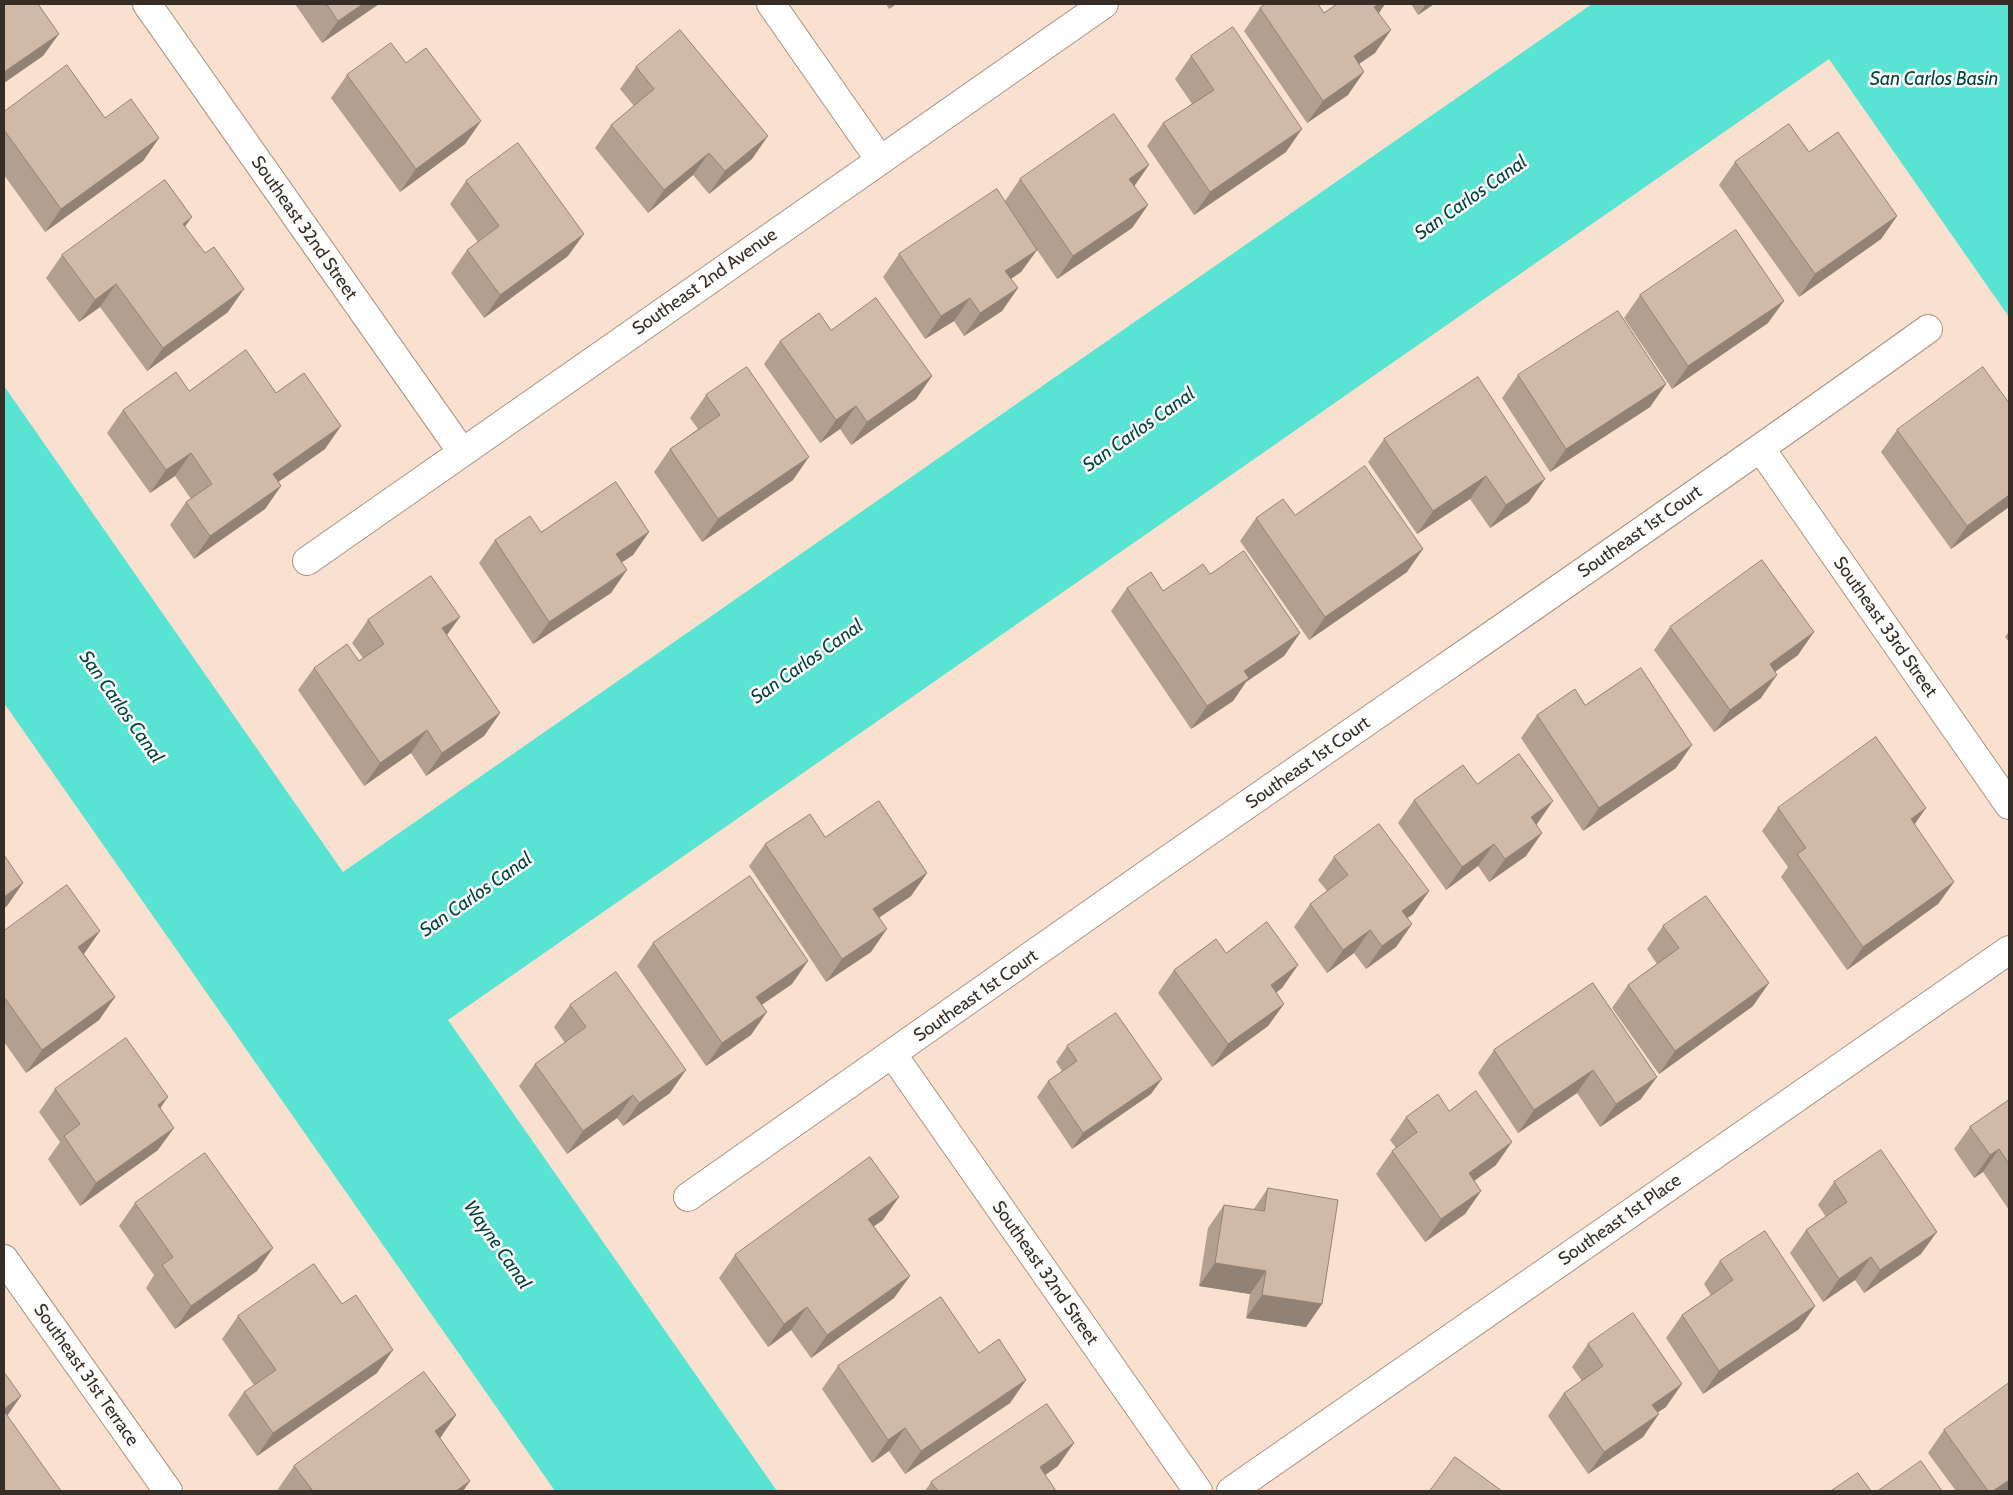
<!DOCTYPE html>
<html>
<head>
<meta charset="utf-8">
<style>
	body { margin:0 }
	#map { position:relative; width:2013px; height:1495px; overflow:hidden; background:#fae1cf; font-family:Cabin,sans-serif }
	canvas { display:block }
	.frame { position:absolute; inset:0; border:5px solid #362d26; pointer-events:none }
</style>
</head>
<body>
<div id="map">
<canvas width="2013" height="1495"></canvas>
<div class="frame"></div>
</div>
<script>
const ctx = document.querySelector('canvas').getContext('2d');
ctx.lineJoin = 'round';
function fillPath(path, color) {
  ctx.fillStyle = color;
  ctx.fill(path, 'evenodd');
}
function strokePath(path, color, width, dash) {
  ctx.strokeStyle = color;
  ctx.lineWidth = width;
  ctx.lineCap = dash ? 'butt' : 'round';
  ctx.setLineDash(dash || []);
  ctx.stroke(path);
}
function label(font, color, halo, rows, align = 'center') {
  ctx.font = font + ' Cabin,sans-serif';
  ctx.lineWidth = 5;
  ctx.setLineDash([]);
  ctx.textBaseline = 'middle';
  ctx.strokeStyle = halo;
  ctx.fillStyle = color;
  for (const [text, x, y, turn = 0] of rows) {
    ctx.save();
    ctx.translate(x, y);
    ctx.rotate((+turn || 0) * Math.PI / 180);
    ctx.textAlign = isNaN(turn) ? turn : align;
    if (halo) ctx.strokeText(text, 0, 0);
    ctx.fillText(text, 0, 0);
    ctx.restore();
  }
}
const water = new Path2D(`
	M 1592,4 L 2009,4 L 2009,317 L 1829,59 L 448,1020 L 777,1491 L 555,1491 L 4,703 L 4,386 L 343,872 Z`);
const street = new Path2D(`
	M 147,4 L 462,452
	M 771,4 L 880,160
	M 1761,449 L 2009,805
	M 307,561 L 1104,4
	M 893,1055 L 1198,1491
	M 688,1197 C 856,1080 1023,960 1192,843 C 1437,672 1685,504 1928,329
	M 4,1259 L 168,1491
	M 1231,1491 L 2009,950`);
const wall = new Path2D(`
	M 295,4 L 379,4 L 322,43 Z
	M 886,4 L 896,4 L 889,9 Z
	M 1337,4 L 1385,4 L 1379,13 L 1375,53 L 1359,64 L 1348,95 L 1307,123 L 1244,31 L 1260,8 L 1324,13 Z
	M 1411,4 L 1434,4 L 1418,15 Z
	M 1191,56 L 1286,152 L 1194,215 L 1147,146 L 1163,123 L 1192,104 L 1175,79 Z
	M 406,63 L 481,121 L 465,144 L 400,192 L 331,98 L 347,75 Z
	M 636,67 L 752,159 L 709,194 L 693,175 L 648,213 L 595,148 L 611,125 L 634,106 L 620,89 Z
	M 4,112 L 159,138 L 143,161 L 45,232 L 4,175 Z
	M 1809,152 L 1897,216 L 1881,239 L 1799,297 L 1719,185 L 1735,162 Z
	M 1020,179 L 1134,186 L 1148,205 L 1132,228 L 1057,279 L 1037,250 L 1021,272 L 1011,279 L 1018,288 L 1002,311 L 964,336 L 954,321 L 925,339 L 883,277 L 899,254 L 1005,201 Z
	M 466,181 L 568,256 L 484,318 L 451,273 L 467,250 L 478,242 L 450,204 Z
	M 185,226 L 228,312 L 147,371 L 100,307 L 79,322 L 46,278 L 62,255 Z
	M 1640,295 L 1768,323 L 1672,389 L 1624,318 Z
	M 831,330 L 932,376 L 916,399 L 851,445 L 840,429 L 820,443 L 764,364 L 780,341 Z
	M 1518,375 L 1666,384 L 1650,407 L 1550,472 L 1502,398 Z
	M 1478,377 L 1529,502 L 1490,528 L 1470,499 L 1417,534 L 1368,462 L 1384,439 Z
	M 189,391 L 276,393 L 325,449 L 278,482 L 281,486 L 265,509 L 194,559 L 170,525 L 186,502 L 191,499 L 175,476 L 150,493 L 107,433 L 123,410 Z
	M 706,395 L 793,480 L 702,542 L 654,472 L 670,449 L 698,429 L 690,418 Z
	M 2009,403 L 2009,507 L 1951,549 L 1881,452 L 1897,430 Z
	M 1295,515 L 1407,572 L 1309,640 L 1240,541 L 1256,518 Z
	M 541,532 L 649,532 L 633,555 L 622,562 L 611,593 L 533,644 L 479,563 L 495,540 Z
	M 1210,574 L 1300,633 L 1284,656 L 1246,682 L 1233,701 L 1191,729 L 1111,611 L 1127,588 L 1163,591 Z
	M 368,620 L 447,635 L 500,713 L 484,736 L 426,776 L 411,753 L 364,786 L 298,690 L 314,668 L 359,661 L 363,658 L 352,643 Z
	M 1670,627 L 1798,655 L 1775,672 L 1761,698 L 1714,732 L 1654,650 Z
	M 2009,631 L 2009,642 L 2005,637 Z
	M 1585,705 L 1676,768 L 1583,831 L 1521,738 L 1537,715 Z
	M 1477,784 L 1537,824 L 1536,825 L 1526,856 L 1489,882 L 1478,866 L 1446,890 L 1398,823 L 1414,800 Z
	M 1778,808 L 1914,825 L 1954,882 L 1938,904 L 1847,970 L 1781,877 L 1788,867 L 1762,831 Z
	M 825,837 L 927,873 L 911,896 L 879,918 L 871,952 L 826,982 L 749,866 L 765,844 Z
	M 1334,857 L 1429,891 L 1413,914 L 1407,918 L 1412,924 L 1396,947 L 1366,969 L 1354,953 L 1327,973 L 1294,927 L 1310,904 L 1327,891 L 1318,880 Z
	M 1663,926 L 1753,1006 L 1659,1074 L 1612,1008 L 1628,985 L 1657,964 L 1647,949 Z
	M 4,931 L 84,954 L 115,997 L 99,1020 L 26,1073 L 4,1042 Z
	M 653,943 L 792,984 L 762,1005 L 751,1035 L 706,1066 L 637,966 Z
	M 1226,953 L 1298,965 L 1282,988 L 1276,993 L 1284,1004 L 1268,1026 L 1212,1067 L 1158,993 L 1174,970 Z
	M 1593,983 L 1641,1099 L 1600,1127 L 1577,1093 L 1518,1133 L 1478,1073 L 1494,1050 Z
	M 570,1005 L 670,1093 L 623,1126 L 617,1118 L 567,1154 L 519,1086 L 535,1064 L 565,1043 L 554,1027 Z
	M 1067,1046 L 1151,1094 L 1072,1149 L 1037,1097 L 1048,1081 L 1062,1071 L 1056,1062 Z
	M 55,1089 L 160,1108 L 158,1150 L 80,1206 L 48,1159 L 60,1142 L 39,1112 Z
	M 2009,1100 L 2009,1210 L 1983,1172 L 1974,1178 L 1954,1149 L 1970,1127 Z
	M 1449,1111 L 1496,1165 L 1474,1181 L 1481,1191 L 1465,1214 L 1425,1242 L 1376,1174 L 1392,1151 L 1396,1148 L 1390,1140 L 1406,1117 Z
	M 1834,1182 L 1921,1254 L 1864,1293 L 1855,1280 L 1823,1302 L 1790,1253 L 1806,1230 L 1826,1217 L 1818,1205 Z
	M 1268,1188 L 1322,1304 L 1306,1327 L 1246,1318 L 1250,1294 L 1199,1286 L 1208,1228 L 1224,1205 L 1253,1210 Z
	M 135,1203 L 257,1271 L 175,1329 L 146,1288 L 154,1275 L 119,1226 Z
	M 883,1220 L 874,1226 L 910,1276 L 894,1298 L 811,1358 L 791,1330 L 768,1347 L 719,1278 L 735,1255 Z
	M 1720,1261 L 1815,1306 L 1799,1329 L 1703,1394 L 1666,1338 L 1682,1315 L 1711,1295 L 1704,1284 Z
	M 238,1316 L 377,1373 L 257,1456 L 228,1415 L 244,1392 L 254,1385 L 222,1339 Z
	M 1588,1344 L 1666,1407 L 1657,1412 L 1643,1437 L 1588,1474 L 1548,1416 L 1564,1393 L 1582,1381 L 1572,1367 Z
	M 979,1353 L 1026,1380 L 1010,1403 L 905,1474 L 889,1451 L 872,1463 L 822,1389 L 838,1366 Z
	M 456,1415 L 440,1438 L 470,1481 L 463,1491 L 280,1491 L 278,1489 L 294,1466 Z
	M 1944,1430 L 2009,1491 L 1956,1491 L 1928,1453 Z
	M 1058,1466 L 1045,1475 L 1056,1491 L 925,1491 L 931,1482 Z`);
const shadedWall = new Path2D(`
	M 363,4 L 379,4 L 322,43 L 338,21 Z
	M 893,4 L 896,4 L 889,9 Z
	M 1379,4 L 1385,4 L 1374,20 L 1374,7 Z
	M 1426,4 L 1434,4 L 1418,15 Z
	M 1391,30 L 1375,53 L 1338,78 L 1354,56 Z
	M 59,34 L 43,56 L 4,83 L 4,72 Z
	M 1364,72 L 1348,95 L 1307,123 L 1323,101 Z
	M 481,121 L 465,144 L 400,192 L 416,169 Z
	M 1302,129 L 1286,152 L 1194,215 L 1210,192 Z
	M 768,136 L 752,159 L 709,194 L 725,171 Z
	M 159,138 L 143,161 L 45,232 L 61,209 Z
	M 709,153 L 693,175 L 648,213 L 664,190 Z
	M 1149,165 L 1133,188 L 1129,179 Z
	M 1148,205 L 1132,228 L 1057,279 L 1073,256 Z
	M 1897,216 L 1881,239 L 1799,297 L 1815,274 Z
	M 192,217 L 176,239 L 183,224 Z
	M 584,234 L 568,256 L 484,318 L 500,295 Z
	M 1037,250 L 1021,272 L 989,293 L 1005,271 Z
	M 116,284 L 100,307 L 79,322 L 95,300 Z
	M 1018,288 L 1002,311 L 964,336 L 980,313 Z
	M 244,289 L 228,312 L 147,371 L 163,348 Z
	M 970,298 L 954,321 L 925,339 L 941,316 Z
	M 1784,301 L 1768,323 L 1672,389 L 1688,366 Z
	M 932,376 L 916,399 L 851,445 L 867,422 Z
	M 1666,384 L 1650,407 L 1550,472 L 1566,449 Z
	M 856,406 L 840,429 L 820,443 L 836,420 Z
	M 341,426 L 325,449 L 257,497 L 273,474 Z
	M 191,453 L 175,476 L 150,493 L 166,470 Z
	M 809,457 L 793,480 L 702,542 L 718,519 Z
	M 1486,476 L 1470,499 L 1417,534 L 1433,511 Z
	M 1545,479 L 1529,502 L 1490,528 L 1506,505 Z
	M 281,486 L 265,509 L 194,559 L 210,536 Z
	M 2009,495 L 2009,507 L 1951,549 L 1967,526 Z
	M 649,532 L 633,555 L 600,577 L 616,554 Z
	M 1423,549 L 1407,572 L 1309,640 L 1325,617 Z
	M 627,570 L 611,593 L 533,644 L 549,622 Z
	M 460,617 L 444,639 L 442,628 Z
	M 1814,632 L 1798,655 L 1754,687 L 1770,664 Z
	M 1300,633 L 1284,656 L 1246,682 L 1233,701 L 1191,729 L 1207,706 L 1244,671 Z
	M 1777,675 L 1761,698 L 1714,732 L 1730,710 Z
	M 500,713 L 484,736 L 426,776 L 442,753 Z
	M 427,730 L 411,753 L 364,786 L 380,763 Z
	M 1692,745 L 1676,768 L 1583,831 L 1599,808 Z
	M 1553,801 L 1537,824 L 1515,840 L 1531,817 Z
	M 1926,808 L 1910,831 L 1911,819 Z
	M 1542,833 L 1526,856 L 1489,882 L 1505,859 Z
	M 1494,844 L 1478,866 L 1446,890 L 1462,867 Z
	M 927,873 L 911,896 L 857,932 L 873,909 Z
	M 1954,882 L 1938,904 L 1847,970 L 1863,947 Z
	M 23,883 L 7,906 L 4,908 L 4,897 Z
	M 1429,891 L 1413,914 L 1386,934 L 1402,911 Z
	M 1412,924 L 1396,947 L 1366,969 L 1382,946 Z
	M 887,929 L 871,952 L 826,982 L 842,959 Z
	M 1370,930 L 1354,953 L 1327,973 L 1343,950 Z
	M 100,931 L 84,954 L 62,970 L 78,947 Z
	M 808,961 L 792,984 L 740,1019 L 756,997 Z
	M 1298,965 L 1282,988 L 1255,1008 L 1271,985 Z
	M 1769,983 L 1753,1006 L 1659,1074 L 1675,1051 Z
	M 115,997 L 99,1020 L 26,1073 L 42,1050 Z
	M 1284,1004 L 1268,1026 L 1212,1067 L 1228,1044 Z
	M 767,1012 L 751,1035 L 706,1066 L 722,1043 Z
	M 686,1070 L 670,1093 L 623,1126 L 639,1103 Z
	M 1593,1070 L 1577,1093 L 1518,1133 L 1534,1110 Z
	M 1657,1077 L 1641,1099 L 1600,1127 L 1616,1104 Z
	M 1162,1079 L 1151,1094 L 1072,1149 L 1083,1133 Z
	M 633,1095 L 617,1118 L 567,1154 L 583,1131 Z
	M 168,1097 L 152,1120 L 158,1105 Z
	M 174,1128 L 158,1150 L 80,1206 L 96,1183 Z
	M 1512,1142 L 1496,1165 L 1453,1196 L 1469,1173 Z
	M 1999,1149 L 1983,1172 L 1974,1178 L 1990,1155 Z
	M 1481,1191 L 1465,1214 L 1425,1242 L 1441,1219 Z
	M 899,1197 L 883,1220 L 852,1241 L 868,1219 Z
	M 1937,1232 L 1921,1254 L 1864,1293 L 1880,1270 Z
	M 273,1248 L 257,1271 L 175,1329 L 191,1306 Z
	M 1871,1257 L 1855,1280 L 1823,1302 L 1839,1279 Z
	M 1215,1263 L 1266,1271 L 1250,1294 L 1199,1286 Z
	M 910,1276 L 894,1298 L 811,1358 L 827,1335 Z
	M 1262,1295 L 1322,1304 L 1306,1327 L 1246,1318 Z
	M 1815,1306 L 1799,1329 L 1703,1394 L 1719,1371 Z
	M 807,1307 L 791,1330 L 768,1347 L 784,1324 Z
	M 393,1350 L 377,1373 L 257,1456 L 273,1433 Z
	M 1026,1380 L 1010,1403 L 905,1474 L 921,1451 Z
	M 1682,1384 L 1666,1407 L 1636,1427 L 1652,1405 Z
	M 21,1396 L 5,1419 L 4,1420 L 4,1409 Z
	M 1659,1414 L 1643,1437 L 1588,1474 L 1604,1452 Z
	M 456,1415 L 440,1438 L 435,1431 Z
	M 905,1428 L 889,1451 L 872,1463 L 888,1440 Z
	M 1074,1443 L 1058,1466 L 1024,1490 L 1040,1467 Z
	M 2009,1480 L 2009,1491 L 1993,1491 Z
	M 470,1481 L 463,1491 L 456,1491 Z`);
const building = new Path2D(`
	M 4,4 L 38,4 L 59,34 L 4,72 Z
	M 327,4 L 363,4 L 338,21 Z
	M 1266,4 L 1318,4 L 1324,13 L 1337,4 L 1379,4 L 1374,7 L 1391,30 L 1354,56 L 1364,72 L 1323,101 L 1260,8 Z
	M 1233,27 L 1302,129 L 1210,192 L 1163,123 L 1214,90 L 1191,56 Z
	M 680,30 L 768,136 L 725,171 L 709,153 L 664,190 L 611,125 L 654,89 L 636,67 Z
	M 391,43 L 406,63 L 426,48 L 481,121 L 416,169 L 347,75 Z
	M 67,65 L 105,118 L 131,99 L 159,138 L 61,209 L 4,130 L 4,112 Z
	M 1114,114 L 1149,165 L 1129,179 L 1148,205 L 1073,256 L 1020,179 Z
	M 1789,124 L 1809,152 L 1838,132 L 1897,216 L 1815,274 L 1735,162 Z
	M 518,143 L 584,234 L 500,295 L 467,250 L 499,226 L 466,181 Z
	M 165,180 L 192,217 L 183,224 L 205,253 L 214,247 L 244,289 L 163,348 L 116,284 L 95,300 L 62,255 Z
	M 997,189 L 1037,250 L 1005,271 L 1018,288 L 980,313 L 970,298 L 941,316 L 899,254 Z
	M 1736,230 L 1784,301 L 1688,366 L 1640,295 Z
	M 876,298 L 932,376 L 867,422 L 856,406 L 836,420 L 780,341 L 819,313 L 831,330 Z
	M 1618,311 L 1666,384 L 1566,449 L 1518,375 Z
	M 246,350 L 276,393 L 304,373 L 341,426 L 273,474 L 281,486 L 210,536 L 186,502 L 212,484 L 191,453 L 166,470 L 123,410 L 176,372 L 189,391 Z
	M 747,367 L 809,457 L 718,519 L 670,449 L 720,415 L 706,395 Z
	M 1983,367 L 2009,403 L 2009,495 L 1967,526 L 1897,430 Z
	M 1478,377 L 1545,479 L 1506,505 L 1486,476 L 1433,511 L 1384,439 Z
	M 1365,466 L 1423,549 L 1325,617 L 1256,518 L 1283,499 L 1295,515 Z
	M 616,482 L 649,532 L 616,554 L 627,570 L 549,622 L 495,540 L 530,516 L 541,532 Z
	M 1244,551 L 1300,633 L 1244,671 L 1249,678 L 1207,706 L 1127,588 L 1151,572 L 1163,591 L 1203,564 L 1210,574 Z
	M 1762,560 L 1814,632 L 1770,664 L 1777,675 L 1730,710 L 1670,627 Z
	M 431,576 L 460,617 L 442,628 L 500,713 L 442,753 L 427,730 L 380,763 L 314,668 L 347,644 L 359,661 L 384,644 L 368,620 Z
	M 1641,668 L 1692,745 L 1599,808 L 1537,715 L 1575,689 L 1585,705 Z
	M 1876,737 L 1926,808 L 1911,819 L 1954,882 L 1863,947 L 1797,854 L 1806,848 L 1778,808 Z
	M 1519,754 L 1553,801 L 1531,817 L 1542,833 L 1505,859 L 1494,844 L 1462,867 L 1414,800 L 1463,765 L 1477,784 Z
	M 879,801 L 927,873 L 873,909 L 887,929 L 842,959 L 765,844 L 810,814 L 825,837 Z
	M 1379,824 L 1429,891 L 1402,911 L 1412,924 L 1382,946 L 1370,930 L 1343,950 L 1310,904 L 1348,875 L 1334,857 Z
	M 4,855 L 23,883 L 4,897 Z
	M 750,876 L 808,961 L 756,997 L 767,1012 L 722,1043 L 653,943 Z
	M 67,885 L 100,931 L 78,947 L 115,997 L 42,1050 L 4,997 L 4,931 Z
	M 1706,896 L 1769,983 L 1675,1051 L 1628,985 L 1679,948 L 1663,926 Z
	M 1267,922 L 1298,965 L 1271,985 L 1284,1004 L 1228,1044 L 1174,970 L 1216,939 L 1226,953 Z
	M 616,972 L 686,1070 L 639,1103 L 633,1095 L 583,1131 L 535,1064 L 586,1027 L 570,1005 Z
	M 1593,983 L 1657,1077 L 1616,1104 L 1593,1070 L 1534,1110 L 1494,1050 Z
	M 1116,1013 L 1162,1079 L 1083,1133 L 1048,1081 L 1077,1061 L 1067,1046 Z
	M 126,1038 L 168,1097 L 158,1105 L 174,1128 L 96,1183 L 64,1136 L 80,1124 L 55,1089 Z
	M 1476,1091 L 1512,1142 L 1469,1173 L 1481,1191 L 1441,1219 L 1392,1151 L 1417,1132 L 1406,1117 L 1438,1094 L 1449,1111 Z
	M 2009,1100 L 2009,1164 L 1999,1149 L 1990,1155 L 1970,1127 Z
	M 1881,1150 L 1937,1232 L 1880,1270 L 1871,1257 L 1839,1279 L 1806,1230 L 1847,1202 L 1834,1182 Z
	M 205,1153 L 273,1248 L 191,1306 L 162,1265 L 173,1257 L 135,1203 Z
	M 870,1157 L 899,1197 L 868,1219 L 910,1276 L 827,1335 L 807,1307 L 784,1324 L 735,1255 Z
	M 1268,1188 L 1338,1200 L 1322,1304 L 1262,1295 L 1266,1271 L 1215,1263 L 1224,1205 L 1264,1211 Z
	M 1765,1231 L 1815,1306 L 1719,1371 L 1682,1315 L 1733,1280 L 1720,1261 Z
	M 314,1264 L 342,1304 L 356,1295 L 393,1350 L 273,1433 L 244,1392 L 276,1370 L 238,1316 Z
	M 941,1297 L 979,1353 L 999,1339 L 1026,1380 L 921,1451 L 905,1428 L 888,1440 L 838,1366 Z
	M 1633,1313 L 1682,1384 L 1652,1405 L 1659,1414 L 1604,1452 L 1564,1393 L 1603,1366 L 1588,1344 Z
	M 4,1372 L 21,1396 L 4,1409 Z
	M 424,1372 L 456,1415 L 435,1431 L 470,1481 L 456,1491 L 313,1491 L 294,1466 Z
	M 2009,1383 L 2009,1480 L 1993,1491 L 1988,1491 L 1944,1430 Z
	M 1047,1404 L 1074,1443 L 1040,1467 L 1056,1491 L 938,1491 L 931,1482 Z
	M 4,1411 L 61,1491 L 4,1491 Z
	M 1455,1457 L 1502,1491 L 1430,1491 Z
	M 1921,1461 L 1942,1491 L 1878,1491 Z
	M 1858,1473 L 1871,1491 L 1831,1491 Z`);
const streetNames = [
	["Southeast 32nd Street",304,228,55],
	["Southeast 2nd Avenue",705,282,-35],
	["Southeast 1st Court",1640,532,-35],
	["Southeast 33rd Street",1885,627,55],
	["Southeast 1st Court",1308,763,-35],
	["Southeast 1st Court",976,996,-35],
	["Southeast 1st Place",1620,1220,-35],
	["Southeast 32nd Street",1045,1273,55],
	["Southeast 31st Terrace",86,1375,55]
];
const waterNames = [
	["San Carlos Basin",1934,79],
	["San Carlos Canal",1471,198,-35],
	["San Carlos Canal",1139,430,-35],
	["San Carlos Canal",807,662,-35],
	["San Carlos Canal",121,707,55],
	["San Carlos Canal",476,895,-35],
	["Wayne Canal",497,1245,55]
];
fillPath(water, '#59e3d3');
strokePath(street, '#a99381', 30);
strokePath(street, '#fff', 28);
fillPath(wall, '#b39f90');
fillPath(shadedWall, '#928275');
fillPath(building, '#d0b9a7');
strokePath(building, '#928275', 1);
label('18px', '#362d26', '#fff', streetNames);
label('italic 19px', '#02443d', '#fff', waterNames);
</script>
</body>
</html>
